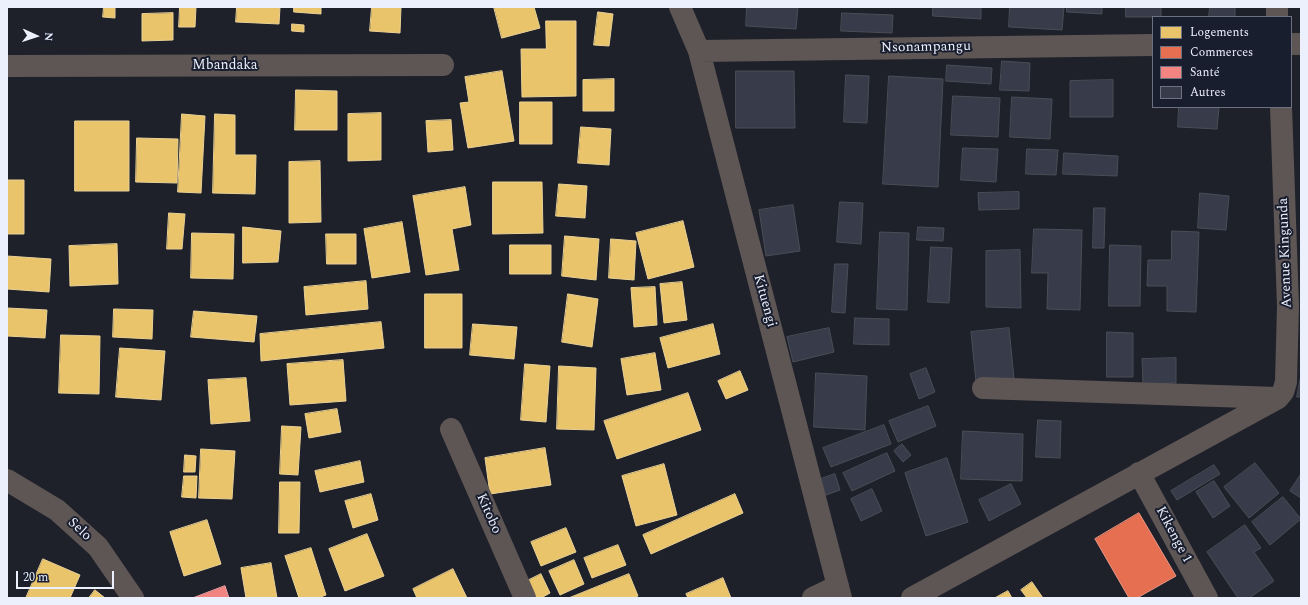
<!DOCTYPE html>
<html>
<head>
<meta charset="utf-8">
<style>
	body { margin:0 }
	#map { position:relative; width:1308px; height:605px; overflow:hidden; background:#1e212a; font-family:Spectral,serif }
	canvas { display:block }
	.frame { position:absolute; inset:0; border:8px solid #ecf0fc; pointer-events:none }
	.legend { position:absolute; left:1152px; top:16px; width:140px; height:92px; box-sizing:border-box; background:#191e2f; border:1px solid #6d7281; margin:0; padding:5px 7px; list-style:none; font-size:12px; color:#ecf0fc }
	.legend li { display:flex; align-items:center; gap:8px; height:20px }
	.legend b { width:20px; border:1px solid #6d7281 }
	.north { position:absolute; left:16px; top:16px; width:40px; height:40px; -webkit-text-stroke:3px #191e2f; paint-order:stroke; rotate:93deg; font-size:11px; font-weight:700; line-height:16px; text-align:center; color:#ecf0fc }
	.north::after { content:''; display:block; margin:auto; width:14px; height:18px; background:#ecf0fc; clip-path:polygon(50% 0,100% 100%,50% 72%,0 100%) }
	.scale { position:absolute; left:16px; top:571px; width:98px; height:18px; box-sizing:border-box; border:2px solid #ecf0fc; border-top:0; padding-left:5px; font-size:12px; line-height:14px; white-space:nowrap; color:#ecf0fc; -webkit-text-stroke:3px #191e2f; paint-order:stroke }
</style>
</head>
<body>
<div id="map">
<canvas width="1308" height="605"></canvas>
<div class="frame"></div>
<ul class="legend">
<li><b style="height:11px;background:#e9c46a"></b>Logements</li>
<li><b style="height:11px;background:#e76f51"></b>Commerces</li>
<li><b style="height:11px;background:#f28482"></b>Santé</li>
<li><b style="height:11px;background:#383c4a"></b>Autres</li>
</ul>
<div class="north">N</div>
<div class="scale">20 m</div>
</div>
<script>
const ctx = document.querySelector('canvas').getContext('2d');
ctx.lineJoin = 'round';
function fillPath(path, color) {
  ctx.fillStyle = color;
  ctx.fill(path, 'evenodd');
}
function strokePath(path, color, width, dash) {
  ctx.strokeStyle = color;
  ctx.lineWidth = width;
  ctx.lineCap = dash ? 'butt' : 'round';
  ctx.setLineDash(dash || []);
  ctx.stroke(path);
}
function label(font, color, halo, rows, align = 'center') {
  ctx.font = font + ' Spectral,serif';
  ctx.lineWidth = 4;
  ctx.setLineDash([]);
  ctx.textBaseline = 'middle';
  ctx.strokeStyle = halo;
  ctx.fillStyle = color;
  for (const [text, x, y, turn = 0] of rows) {
    ctx.save();
    ctx.translate(x, y);
    ctx.rotate((+turn || 0) * Math.PI / 180);
    ctx.textAlign = isNaN(turn) ? turn : align;
    if (halo) ctx.strokeText(text, 0, 0);
    ctx.fillText(text, 0, 0);
    ctx.restore();
  }
}
const homes = new Path2D(`
	M 104,7 L 115,7 L 115,18 L 103,17 Z
	M 180,7 L 196,7 L 195,27 L 179,27 Z
	M 237,7 L 280,7 L 279,24 L 236,22 Z
	M 294,7 L 321,7 L 321,14 L 294,12 Z
	M 372,7 L 401,7 L 400,33 L 370,31 Z
	M 494,7 L 534,7 L 540,28 L 502,38 Z
	M 598,12 L 613,14 L 609,46 L 594,45 Z
	M 173,13 L 173,40 L 142,41 L 142,14 Z
	M 546,21 L 576,21 L 576,96 L 522,97 L 521,49 L 546,49 Z
	M 292,24 L 304,25 L 304,32 L 292,31 Z
	M 502,71 L 514,141 L 468,148 L 460,103 L 469,102 L 465,77 Z
	M 614,79 L 614,111 L 583,111 L 583,80 Z
	M 296,90 L 337,91 L 337,130 L 295,130 Z
	M 520,102 L 552,102 L 552,144 L 520,144 Z
	M 381,113 L 381,160 L 348,161 L 348,114 Z
	M 182,114 L 205,116 L 201,193 L 178,192 Z
	M 215,114 L 235,115 L 235,155 L 256,155 L 255,194 L 213,193 Z
	M 451,120 L 453,150 L 428,152 L 426,121 Z
	M 75,121 L 129,121 L 129,191 L 75,191 Z
	M 581,127 L 611,129 L 609,165 L 578,163 Z
	M 137,138 L 178,139 L 177,183 L 136,182 Z
	M 320,161 L 321,222 L 289,223 L 289,162 Z
	M 7,180 L 24,180 L 24,234 L 7,234 Z
	M 493,182 L 542,182 L 543,233 L 493,234 Z
	M 559,184 L 587,186 L 585,218 L 556,216 Z
	M 465,187 L 471,225 L 452,229 L 459,270 L 426,275 L 413,196 Z
	M 169,213 L 185,214 L 182,249 L 167,249 Z
	M 683,221 L 694,267 L 648,279 L 636,233 Z
	M 402,222 L 410,272 L 372,278 L 364,229 Z
	M 243,227 L 281,231 L 278,262 L 243,263 Z
	M 192,233 L 234,234 L 233,279 L 191,278 Z
	M 326,234 L 356,234 L 356,264 L 327,264 Z
	M 565,236 L 599,239 L 596,280 L 562,276 Z
	M 611,239 L 636,241 L 634,280 L 609,278 Z
	M 117,244 L 118,284 L 70,286 L 69,246 Z
	M 510,245 L 551,245 L 551,274 L 510,274 Z
	M 7,256 L 51,259 L 49,292 L 7,289 Z
	M 366,281 L 368,309 L 306,315 L 304,287 Z
	M 682,282 L 687,320 L 664,323 L 660,284 Z
	M 655,287 L 657,325 L 634,327 L 631,288 Z
	M 425,294 L 462,294 L 462,348 L 425,348 Z
	M 568,294 L 598,299 L 592,347 L 562,342 Z
	M 7,308 L 47,310 L 45,338 L 7,336 Z
	M 114,309 L 153,310 L 152,339 L 113,337 Z
	M 194,311 L 257,316 L 254,342 L 191,337 Z
	M 381,322 L 384,348 L 261,361 L 260,334 Z
	M 473,324 L 517,327 L 514,359 L 470,355 Z
	M 713,324 L 720,354 L 668,368 L 660,338 Z
	M 61,335 L 100,336 L 99,394 L 59,393 Z
	M 120,348 L 165,351 L 161,400 L 116,397 Z
	M 655,353 L 661,390 L 627,395 L 621,359 Z
	M 343,360 L 346,401 L 290,405 L 287,364 Z
	M 525,364 L 550,366 L 546,422 L 521,420 Z
	M 559,366 L 596,368 L 594,430 L 557,429 Z
	M 740,371 L 748,390 L 726,399 L 718,381 Z
	M 246,378 L 250,421 L 211,424 L 208,380 Z
	M 688,393 L 701,430 L 617,459 L 604,421 Z
	M 337,409 L 341,432 L 309,438 L 305,414 Z
	M 282,426 L 301,427 L 298,475 L 280,474 Z
	M 545,448 L 551,485 L 490,494 L 485,458 Z
	M 201,449 L 235,451 L 232,499 L 199,498 Z
	M 185,455 L 196,456 L 195,472 L 184,472 Z
	M 360,461 L 364,482 L 320,492 L 315,471 Z
	M 664,464 L 677,515 L 636,526 L 622,476 Z
	M 184,476 L 197,476 L 196,498 L 182,497 Z
	M 280,482 L 300,482 L 299,533 L 279,533 Z
	M 371,494 L 378,520 L 353,528 L 345,501 Z
	M 735,494 L 743,513 L 651,554 L 643,535 Z
	M 207,520 L 221,564 L 184,576 L 170,532 Z
	M 566,528 L 576,552 L 541,566 L 531,542 Z
	M 367,534 L 384,576 L 345,591 L 329,549 Z
	M 618,545 L 626,565 L 592,578 L 584,558 Z
	M 311,548 L 326,595 L 318,598 L 299,598 L 285,556 Z
	M 43,559 L 80,575 L 70,598 L 26,598 Z
	M 574,560 L 584,584 L 560,595 L 549,571 Z
	M 271,563 L 277,598 L 246,598 L 241,568 Z
	M 453,569 L 467,598 L 417,598 L 413,589 Z
	M 541,574 L 550,593 L 541,598 L 534,598 L 525,582 Z
	M 629,574 L 638,596 L 633,598 L 569,598 Z
	M 723,578 L 731,598 L 688,598 L 686,594 Z
	M 1032,582 L 1043,598 L 1027,598 L 1021,590 Z
	M 95,590 L 105,598 L 89,598 Z
	M 1008,591 L 1012,598 L 995,598 Z`);
const shops = new Path2D(`
	M 1139,513 L 1176,576 L 1137,598 L 1129,598 L 1095,539 Z`);
const health = new Path2D(`
	M 225,586 L 229,598 L 193,598 Z`);
const building = new Path2D(`
	M 747,7 L 798,7 L 796,29 L 746,26 Z
	M 933,7 L 981,7 L 981,19 L 933,16 Z
	M 1010,7 L 1064,7 L 1062,30 L 1009,27 Z
	M 1067,7 L 1102,7 L 1102,14 L 1067,12 Z
	M 1126,7 L 1161,7 L 1161,17 L 1126,17 Z
	M 1210,7 L 1235,7 L 1235,17 L 1209,17 Z
	M 842,13 L 893,15 L 892,33 L 841,31 Z
	M 1002,61 L 1030,63 L 1029,91 L 1000,90 Z
	M 947,65 L 992,68 L 991,84 L 946,81 Z
	M 736,71 L 794,71 L 795,128 L 736,128 Z
	M 846,75 L 869,76 L 867,123 L 844,122 Z
	M 889,76 L 943,79 L 938,187 L 883,184 Z
	M 1113,80 L 1113,117 L 1070,117 L 1070,81 Z
	M 953,96 L 1000,98 L 998,137 L 951,135 Z
	M 1012,97 L 1052,99 L 1050,139 L 1010,137 Z
	M 1179,107 L 1219,107 L 1217,129 L 1178,127 Z
	M 963,148 L 998,149 L 996,182 L 961,180 Z
	M 1027,149 L 1058,150 L 1056,175 L 1026,174 Z
	M 1064,153 L 1118,156 L 1117,176 L 1063,174 Z
	M 1019,192 L 1019,209 L 979,210 L 978,193 Z
	M 1200,193 L 1229,196 L 1226,230 L 1198,228 Z
	M 840,202 L 863,203 L 861,244 L 837,242 Z
	M 793,205 L 800,251 L 766,256 L 759,210 Z
	M 1094,208 L 1105,208 L 1104,248 L 1093,248 Z
	M 918,227 L 944,228 L 943,241 L 917,240 Z
	M 1034,229 L 1082,230 L 1080,310 L 1047,309 L 1048,273 L 1032,273 Z
	M 1172,231 L 1199,232 L 1196,312 L 1167,311 L 1167,286 L 1147,286 L 1148,260 L 1171,260 Z
	M 880,232 L 909,233 L 907,310 L 877,309 Z
	M 1110,245 L 1141,246 L 1140,306 L 1109,306 Z
	M 931,247 L 952,248 L 949,303 L 928,302 Z
	M 1020,250 L 1021,308 L 986,307 L 986,251 Z
	M 835,264 L 848,264 L 845,313 L 832,312 Z
	M 855,318 L 889,319 L 889,345 L 854,344 Z
	M 829,328 L 834,352 L 793,362 L 787,337 Z
	M 1009,328 L 1014,378 L 976,382 L 971,332 Z
	M 1107,332 L 1133,333 L 1133,377 L 1107,377 Z
	M 1176,358 L 1176,383 L 1143,384 L 1142,359 Z
	M 926,368 L 935,392 L 919,399 L 910,374 Z
	M 816,373 L 867,376 L 865,430 L 814,427 Z
	M 1301,376 L 1301,397 L 1297,397 Z
	M 928,406 L 936,426 L 898,442 L 889,421 Z
	M 1038,420 L 1061,421 L 1060,458 L 1036,457 Z
	M 884,425 L 891,444 L 831,467 L 823,448 Z
	M 963,431 L 1023,434 L 1022,481 L 961,479 Z
	M 902,444 L 911,455 L 903,462 L 894,451 Z
	M 887,453 L 895,471 L 852,491 L 843,473 Z
	M 947,458 L 968,522 L 926,536 L 905,473 Z
	M 1255,463 L 1279,493 L 1249,518 L 1224,487 Z
	M 1214,465 L 1220,474 L 1177,500 L 1171,491 Z
	M 835,474 L 840,490 L 818,498 L 812,482 Z
	M 1301,474 L 1301,498 L 1290,491 Z
	M 1214,481 L 1230,506 L 1213,518 L 1196,492 Z
	M 1011,484 L 1021,504 L 989,521 L 979,500 Z
	M 872,489 L 882,511 L 861,521 L 851,499 Z
	M 1283,497 L 1301,519 L 1270,545 L 1252,522 Z
	M 1245,525 L 1261,548 L 1254,552 L 1274,581 L 1249,598 L 1238,598 L 1207,552 Z`);
const minor = new Path2D(`
	M 680,7 L 699,51 L 841,598
	M 1277,7 L 1277,17
	M 1291,44 L 1301,44
	M 699,51 L 1153,45
	M 7,66 L 443,65
	M 983,388 L 1277,398
	M 451,429 L 525,598
	M 1139,473 L 1207,598
	M 7,480 L 57,510 L 98,547 L 133,598
	M 813,598 L 838,586
	M 912,598 L 1278,398 L 1283,392 L 1286,382 L 1288,306 L 1281,107`);
const streetNames = [
	["Nsonampangu",926,48,-1],
	["Mbandaka",225,66],
	["Avenue Kingunda",1286,253,-92],
	["Kituengi",764,301,75],
	["Kitobo",488,514,66],
	["Selo",79,530,43],
	["Kikenge 1",1173,535,62]
];
fillPath(homes, '#e9c46a');
strokePath(homes, '#ead196', 1);
fillPath(shops, '#e76f51');
strokePath(shops, '#e89684', 1);
fillPath(health, '#f28482');
strokePath(health, '#f0a4a7', 1);
fillPath(building, '#383c4a');
strokePath(building, '#4a4d55', 1);
strokePath(minor, '#5e5655', 22);
label('14px', '#ecf0fc', '#191e2f', streetNames);
</script>
</body>
</html>
